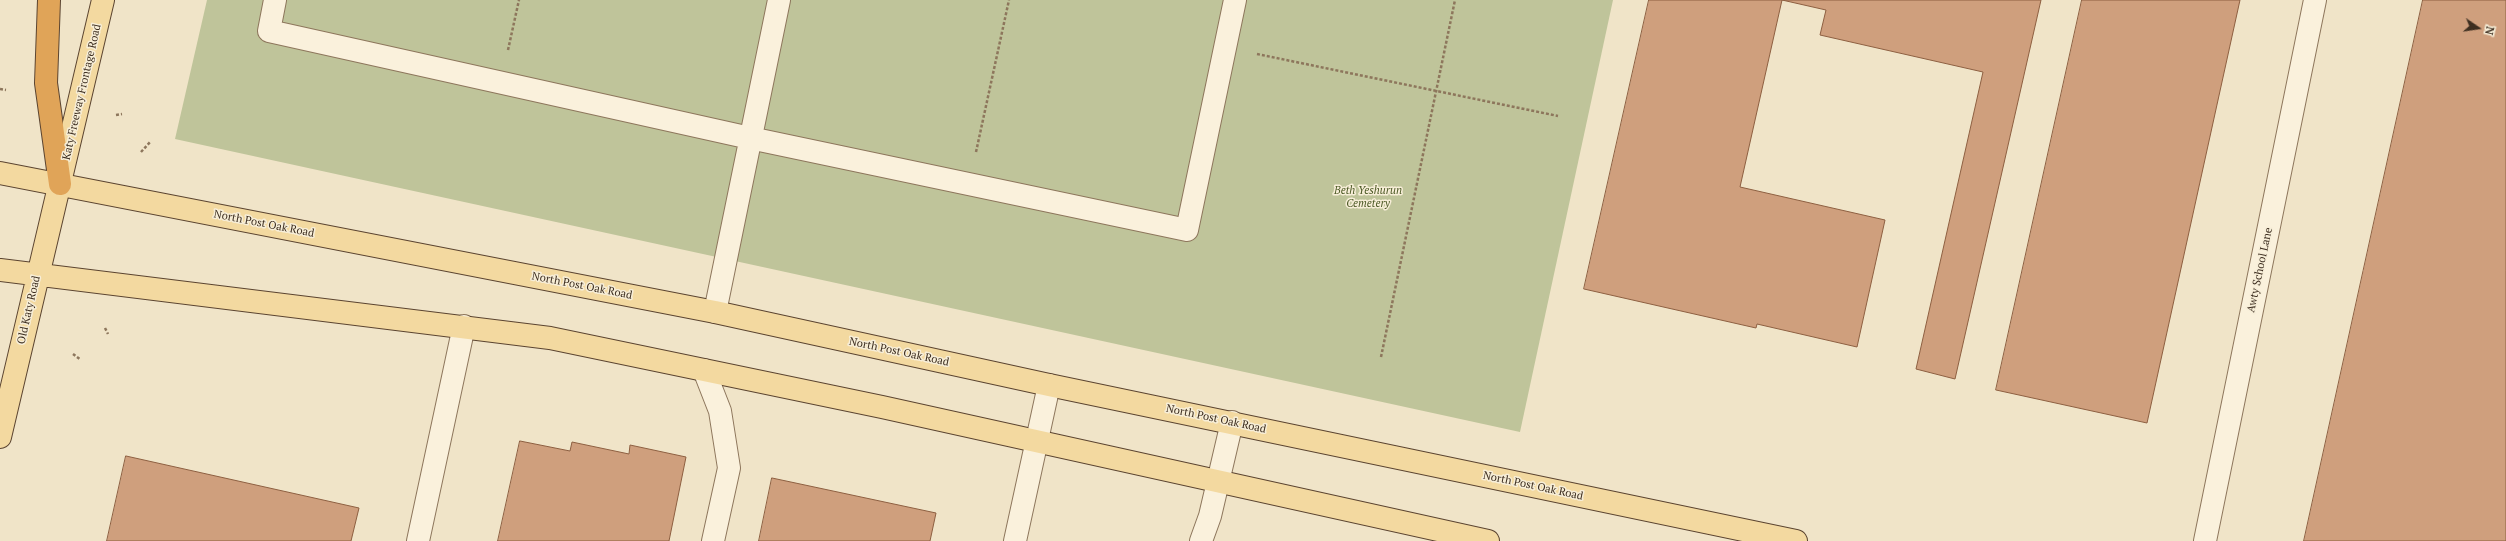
<!DOCTYPE html>
<html>
<head>
<meta charset="utf-8">
<style>
	body { margin:0 }
	#map { position:relative; width:2506px; height:541px; overflow:hidden; background:#f0e4c8; font-family:"PT Serif",serif }
	canvas { display:block }
	.north { position:absolute; left:2458px; top:8px; width:40px; height:40px; -webkit-text-stroke:3px #f7eed8; paint-order:stroke; rotate:103deg; font-size:11px; font-weight:700; line-height:16px; text-align:center; color:#3d2e20 }
	.north::after { content:''; display:block; margin:auto; width:14px; height:18px; background:#3d2e20; clip-path:polygon(50% 0,100% 100%,50% 72%,0 100%) }
</style>
</head>
<body>
<div id="map">
<canvas width="2506" height="541"></canvas>
<div class="north">N</div>
</div>
<script>
const ctx = document.querySelector('canvas').getContext('2d');
ctx.lineJoin = 'round';
function fillPath(path, color) {
  ctx.fillStyle = color;
  ctx.fill(path, 'evenodd');
}
function strokePath(path, color, width, dash) {
  ctx.strokeStyle = color;
  ctx.lineWidth = width;
  ctx.lineCap = dash ? 'butt' : 'round';
  ctx.setLineDash(dash || []);
  ctx.stroke(path);
}
function label(font, color, halo, rows, align = 'center') {
  ctx.font = font + ' "PT Serif",serif';
  ctx.lineWidth = 3;
  ctx.setLineDash([]);
  ctx.textBaseline = 'middle';
  ctx.strokeStyle = halo;
  ctx.fillStyle = color;
  for (const [text, x, y, turn = 0] of rows) {
    ctx.save();
    ctx.translate(x, y);
    ctx.rotate((+turn || 0) * Math.PI / 180);
    ctx.textAlign = isNaN(turn) ? turn : align;
    if (halo) ctx.strokeText(text, 0, 0);
    ctx.fillText(text, 0, 0);
    ctx.restore();
  }
}
const cemetery = new Path2D(`
	M 207,0 L 1613,0 L 1520,432 L 175,139 Z`);
const building = new Path2D(`
	M 1649,0 L 2041,0 L 1955,379 L 1916,369 L 1983,72 L 1820,35 L 1826,10 L 1782,0 L 1740,187 L 1885,220 L 1857,347 L 1757,324 L 1756,328 L 1584,289 Z
	M 2082,0 L 2240,0 L 2147,423 L 1996,390 Z
	M 2423,0 L 2506,0 L 2506,541 L 2304,541 Z
	M 520,441 L 570,451 L 572,442 L 629,454 L 630,445 L 686,457 L 669,541 L 498,541 Z
	M 126,456 L 359,508 L 351,541 L 107,541 Z
	M 772,478 L 936,513 L 930,541 L 759,541 Z`);
const path = new Path2D(`
	M 508,50 L 519,0
	M 1257,54 L 1558,116
	M 0,89 L 6,90
	M 116,115 L 122,114
	M 141,152 L 151,141
	M 976,152 L 1009,0
	M 105,328 L 108,334
	M 73,354 L 81,360
	M 1381,357 L 1455,0`);
const minor = new Path2D(`
	M 275,0 L 269,31 L 750,138 L 1187,230 L 1235,0
	M 715,312 L 779,0
	M 704,370 L 720,411 L 729,468 L 713,541
	M 418,541 L 464,326
	M 1015,541 L 1049,385
	M 1201,541 L 1210,516 L 1232,422
	M 2205,541 L 2315,0`);
const major = new Path2D(`
	M 0,173 L 715,312 L 1049,385 L 1796,541
	M 0,270 L 550,338 L 882,407 L 1488,541
	M 0,437 L 103,0`);
const highway = new Path2D(`
	M 49,0 L 46,83 L 60,184`);
const streetNames = [
	["Katy Freeway Frontage Road",82,92,-77],
	["North Post Oak Road",264,224,11],
	["Awty School Lane",2260,270,-78],
	["North Post Oak Road",582,286,11],
	["Old Katy Road",29,310,-77],
	["North Post Oak Road",899,352,12],
	["North Post Oak Road",1216,419,12],
	["North Post Oak Road",1533,486,12]
];
const parkNames = [
	["Beth Yeshurun",1368,191],
	["Cemetery",1368,204]
];
fillPath(cemetery, '#bfc49a');
fillPath(building, '#cf9f7d');
strokePath(building, '#8d5f41', 1);
strokePath(minor, '#8d765c', 24);
strokePath(major, '#5b4430', 24);
strokePath(highway, '#5b4430', 24);
strokePath(path, '#8d765c', 2.5, [3, 2]);
strokePath(minor, '#faf1dc', 22);
strokePath(major, '#f3d9a0', 22);
strokePath(highway, '#e0a458', 22);
label('11px', '#3d2e20', '#f7eed8', streetNames);
label('italic 11px', '#4d5a26', '#f7eed8', parkNames);
</script>
</body>
</html>
